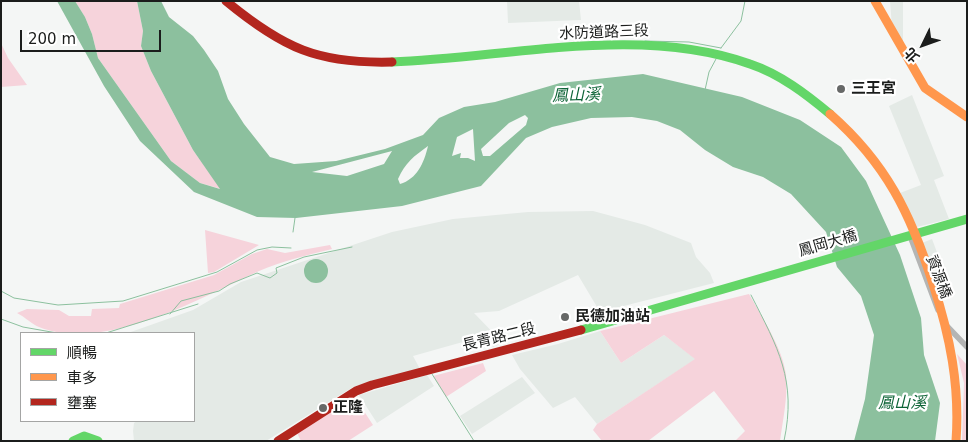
<!DOCTYPE html>
<html>
<head>
<meta charset="utf-8">
<style>
	body { margin:0 }
	#map { position:relative; width:968px; height:442px; overflow:hidden; background:#f4f6f5; font-family:"DejaVu Sans","Noto Sans TC",sans-serif }
	canvas { display:block }
	.frame { position:absolute; inset:0; border:2px solid #1b1d1c; pointer-events:none }
	.legend { position:absolute; left:20px; top:332px; width:175px; height:90px; box-sizing:border-box; background:#fff; border:1px solid #a4a5a4; margin:0; padding:6px 9px; list-style:none; font-size:15px; color:#1b1d1c }
	.legend li { display:flex; align-items:center; gap:10px; height:25px }
	.legend b { width:25px; border:1px solid #a4a5a4 }
	.north { position:absolute; left:898px; top:20px; width:50px; height:50px; -webkit-text-stroke:4px #fff; paint-order:stroke; rotate:228deg; font-size:14px; font-weight:700; line-height:20px; text-align:center; color:#1b1d1c }
	.north::after { content:''; display:block; margin:auto; width:18px; height:22px; background:#1b1d1c; clip-path:polygon(50% 0,100% 100%,50% 72%,0 100%) }
	.scale { position:absolute; left:20px; top:30px; width:141px; height:22px; box-sizing:border-box; border:2px solid #1b1d1c; border-top:0; padding-left:6px; font-size:15px; line-height:18px; white-space:nowrap; color:#1b1d1c; -webkit-text-stroke:4px #fff; paint-order:stroke }
</style>
</head>
<body>
<div id="map">
<canvas width="968" height="442"></canvas>
<div class="frame"></div>
<ul class="legend">
<li><b style="height:6px;background:#63d668"></b>順暢</li>
<li><b style="height:6px;background:#ff974d"></b>車多</li>
<li><b style="height:6px;background:#b3261e"></b>壅塞</li>
</ul>
<div class="north">北</div>
<div class="scale">200 m</div>
</div>
<script>
const ctx = document.querySelector('canvas').getContext('2d');
ctx.lineJoin = 'round';
function fillPath(path, color) {
  ctx.fillStyle = color;
  ctx.fill(path, 'evenodd');
}
function strokePath(path, color, width, dash) {
  ctx.strokeStyle = color;
  ctx.lineWidth = width;
  ctx.lineCap = dash ? 'butt' : 'round';
  ctx.setLineDash(dash || []);
  ctx.stroke(path);
}
function label(font, color, halo, rows, align = 'center') {
  ctx.font = font + ' "DejaVu Sans","Noto Sans TC",sans-serif';
  ctx.lineWidth = 4.5;
  ctx.setLineDash([]);
  ctx.textBaseline = 'middle';
  ctx.strokeStyle = halo;
  ctx.fillStyle = color;
  for (const [text, x, y, turn = 0] of rows) {
    ctx.save();
    ctx.translate(x, y);
    ctx.rotate((+turn || 0) * Math.PI / 180);
    ctx.textAlign = isNaN(turn) ? turn : align;
    if (halo) ctx.strokeText(text, 0, 0);
    ctx.fillText(text, 0, 0);
    ctx.restore();
  }
}
const built = new Path2D(`
	M 507,1 L 579,1 L 581,20 L 508,23 Z
	M 890,1 L 903,1 L 903,48 L 892,27 Z
	M 912,95 L 944,176 L 934,180 L 949,219 L 917,227 L 900,193 L 921,185 L 889,106 Z
	M 593,211 L 645,225 L 691,243 L 696,257 L 710,273 L 714,283 L 600,312 L 578,275 L 499,311 L 474,313 L 503,343 L 493,347 L 484,336 L 413,356 L 420,369 L 353,387 L 266,441 L 134,441 L 133,431 L 134,423 L 137,421 L 194,421 L 194,333 L 128,333 L 193,310 L 241,282 L 392,232 L 453,219 L 528,212 Z
	M 932,239 L 944,271 L 933,275 L 922,243 Z
	M 600,331 L 621,363 L 664,335 L 696,359 L 597,424 L 575,397 L 553,408 L 520,369 L 512,355 L 558,344 Z
	M 427,375 L 434,386 L 377,423 L 359,395 Z
	M 522,377 L 535,393 L 472,434 L 460,416 Z`);
const green = new Path2D(`
	M 75,1 L 137,1 L 143,31 L 141,46 L 151,71 L 193,150 L 221,189 L 200,183 L 171,161 L 98,58 L 92,34 L 85,17 Z
	M 1,43 L 8,58 L 27,85 L 1,87 Z
	M 205,230 L 259,245 L 214,272 L 208,273 Z
	M 330,245 L 332,249 C 308,255 282,261 259,271 C 201,298 104,353 39,327 C 33,325 25,317 17,313 L 27,309 L 59,310 L 69,316 L 91,316 L 92,309 L 119,308 L 120,304 L 214,275 L 252,254 L 267,249 L 285,253 Z
	M 749,294 C 762,317 783,349 786,375 C 788,397 783,419 780,441 L 735,441 L 745,431 L 714,391 L 648,441 L 602,441 L 593,430 L 597,424 L 695,359 L 664,335 L 621,363 L 600,331 Z
	M 957,354 L 967,365 L 967,441 L 962,441 L 964,383 Z
	M 483,363 L 486,371 L 446,397 L 433,376 Z
	M 354,396 L 373,425 L 348,441 L 301,441 L 297,433 Z`);
const water = new Path2D(`
	M 57,1 L 75,1 L 85,17 L 92,34 L 98,58 L 171,161 L 200,183 L 220,189 L 193,150 L 151,71 L 141,46 L 143,31 L 137,1 L 161,1 L 169,17 L 193,36 L 204,50 L 218,71 L 228,99 L 244,124 L 270,157 L 294,164 L 336,161 L 385,149 L 423,135 L 439,118 L 464,107 L 495,102 L 560,83 L 643,74 L 742,97 L 800,120 L 841,147 L 866,181 L 900,255 L 921,318 L 924,355 L 940,403 L 935,441 L 854,441 L 865,399 L 874,335 L 861,296 L 837,267 L 826,232 L 791,194 L 763,177 L 733,167 L 705,150 L 680,130 L 657,121 L 632,117 L 591,118 L 552,127 L 526,138 L 481,186 L 402,206 L 296,218 L 257,217 L 194,192 L 140,141 L 104,86 ZM 525,115 L 528,118 L 526,125 L 490,156 L 483,156 L 481,149 L 509,123 ZM 473,129 L 475,161 L 468,158 L 460,158 L 461,153 L 452,156 L 457,137 ZM 428,146 C 424,163 417,179 400,184 L 398,179 C 405,163 414,156 428,146 ZM 392,151 L 384,164 L 347,176 L 312,172 Z
	M304 271a12 12 0 1 1 24 0a12 12 0 1 1-24 0Z`);
const stream = new Path2D(`
	M 645,41 L 689,42 L 721,48
	M 590,42 L 609,42
	M 521,48 L 581,43
	M 721,48 L 741,21 L 745,1
	M 705,90 L 709,72 L 716,59
	M 293,232 L 295,218
	M 1,291 L 14,298 L 58,305 L 123,301 L 217,272 L 257,250 L 272,247 L 291,248
	M 751,295 C 778,348 797,380 784,441
	M 170,314 L 181,301 L 219,291 L 230,284 L 257,273 L 270,278 L 277,273 L 276,268 L 304,257 L 352,247
	M 1,319 L 23,327 L 57,333
	M 106,333 L 198,304
	M 432,374 L 474,441`);
const street = new Path2D(`
	M 910,236 L 938,310
	M 946,325 L 967,347`);
const fast = new Path2D(`
	M 392,62 C 507,58 639,24 750,64 C 780,74 806,94 830,114
	M 581,330 L 967,219
	M 73,441 L 84,436 L 98,441`);
const slow = new Path2D(`
	M 875,1 L 925,88 L 967,117
	M 830,114 C 886,163 911,214 933,284 C 950,336 960,386 956,441`);
const jam = new Path2D(`
	M 226,1 C 283,48 318,64 392,62
	M 278,441 L 356,391 L 372,385 L 581,330`);
const markers = [
	[841,89,5,"#676968"],
	[565,317,5,"#676968"],
	[323,408,5,"#676968"]
];
const streetNames = [
	["水防道路三段",604,33,-2],
	["鳳岡大橋",828,244,-16],
	["資源橋",938,277,69],
	["長青路二段",499,338,-14]
];
const poiNames = [
	["三王宮",851,89],
	["民德加油站",575,317],
	["正隆",333,408]
];
const waterNames = [
	["鳳山溪",576,96,-2],
	["鳳山溪",902,404]
];
fillPath(built, '#e4eae6');
fillPath(green, '#f6d3db');
fillPath(water, '#8cc09e');
strokePath(stream, '#8cc09e', 1);
strokePath(street, '#b4b5b4', 5.5);
strokePath(fast, '#63d668', 9);
strokePath(slow, '#ff974d', 9);
strokePath(jam, '#b3261e', 9);
for (const [x, y, r, color] of markers) {
  const dot = new Path2D();
  dot.arc(x, y, r, 0, 2 * Math.PI);
  ctx.fillStyle = color;
  ctx.fill(dot);
  strokePath(dot, '#fff', 2);
}
label('15px', '#1b1d1c', '#fff', streetNames);
label('bold 15px', '#1b1d1c', '#fff', poiNames, 'left');
label('italic 16px', '#0e6437', '#fff', waterNames);
</script>
</body>
</html>
